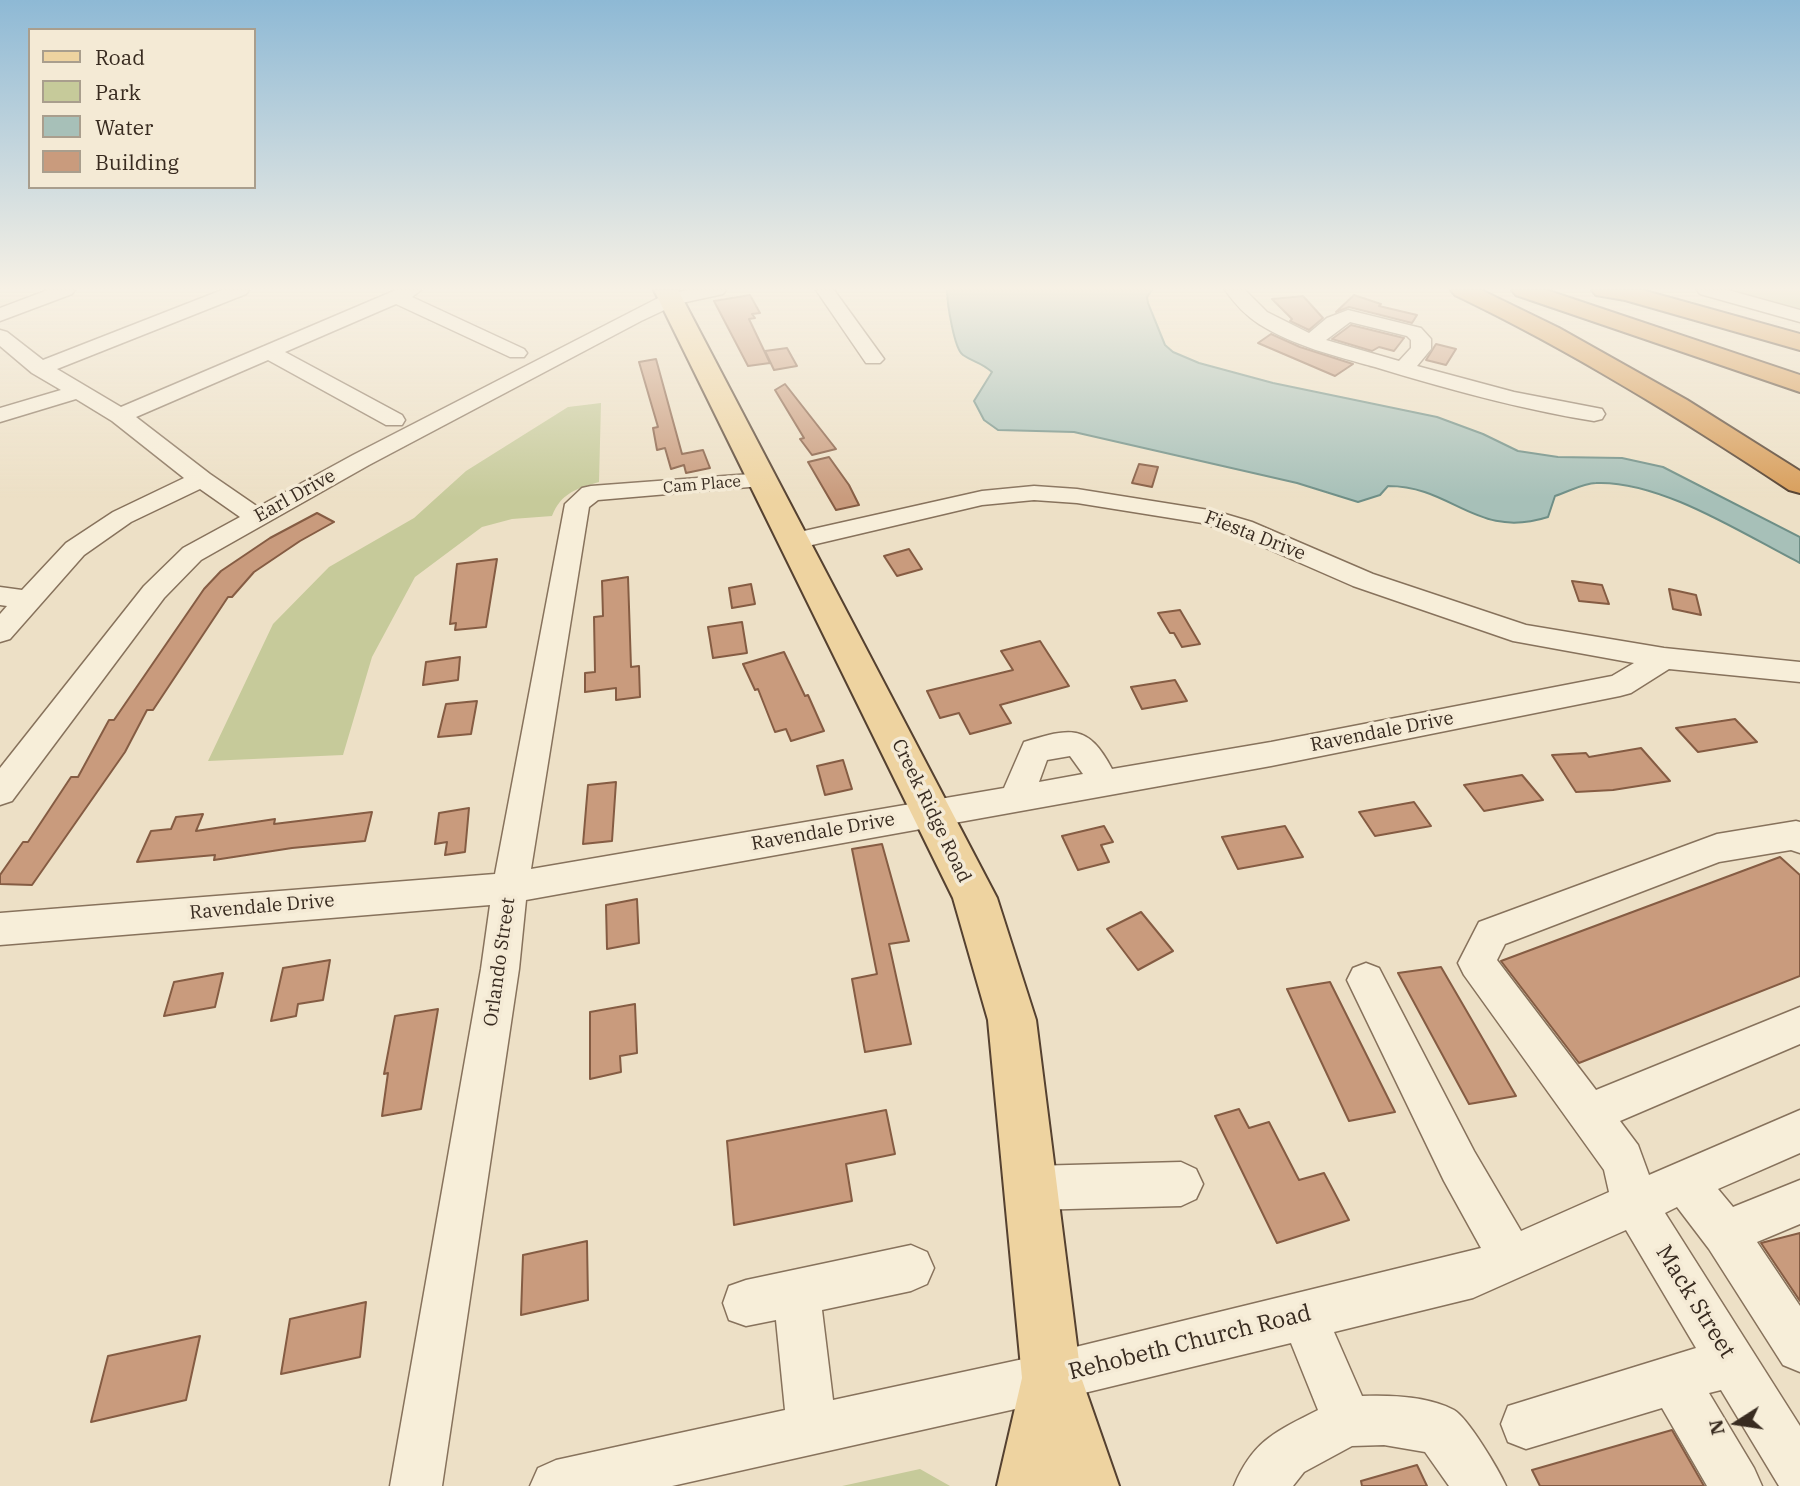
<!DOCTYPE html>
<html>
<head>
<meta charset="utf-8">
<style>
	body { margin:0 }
	#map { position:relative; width:1800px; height:1486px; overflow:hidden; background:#ede0c6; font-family:"IBM Plex Serif",serif }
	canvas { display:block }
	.legend { position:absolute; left:28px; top:28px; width:228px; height:161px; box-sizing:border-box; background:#f4ead5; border:2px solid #a99e8d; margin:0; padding:9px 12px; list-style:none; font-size:21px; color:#382b20 }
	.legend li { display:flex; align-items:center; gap:14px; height:35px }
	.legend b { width:35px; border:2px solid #a99e8d }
	.north { position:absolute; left:1702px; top:1388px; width:70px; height:70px; -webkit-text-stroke:5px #f4ead5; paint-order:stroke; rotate:258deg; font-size:19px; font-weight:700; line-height:28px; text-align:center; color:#382b20 }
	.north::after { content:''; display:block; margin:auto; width:24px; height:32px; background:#382b20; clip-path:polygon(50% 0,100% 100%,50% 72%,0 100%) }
</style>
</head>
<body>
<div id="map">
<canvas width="1800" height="1486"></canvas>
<ul class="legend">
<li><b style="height:9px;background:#eed3a0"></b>Road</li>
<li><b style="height:19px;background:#c6ca9a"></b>Park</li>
<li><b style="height:19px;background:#a7c0b8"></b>Water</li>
<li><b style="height:19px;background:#c99b7d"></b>Building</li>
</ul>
<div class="north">N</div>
</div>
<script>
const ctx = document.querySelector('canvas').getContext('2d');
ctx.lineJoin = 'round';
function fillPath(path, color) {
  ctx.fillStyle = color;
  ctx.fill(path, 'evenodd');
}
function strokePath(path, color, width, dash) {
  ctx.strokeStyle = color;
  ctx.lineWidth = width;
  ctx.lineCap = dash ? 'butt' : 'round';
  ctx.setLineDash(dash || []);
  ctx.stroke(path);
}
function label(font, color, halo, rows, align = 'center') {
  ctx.font = font + ' "IBM Plex Serif",serif';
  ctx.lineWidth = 7;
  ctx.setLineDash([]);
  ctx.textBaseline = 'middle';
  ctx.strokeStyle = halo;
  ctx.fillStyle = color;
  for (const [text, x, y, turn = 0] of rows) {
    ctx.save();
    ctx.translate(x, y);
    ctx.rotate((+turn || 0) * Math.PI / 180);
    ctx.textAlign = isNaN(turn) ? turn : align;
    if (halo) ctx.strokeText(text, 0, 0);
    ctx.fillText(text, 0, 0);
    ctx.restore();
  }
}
const green = new Path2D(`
	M 1728,290 L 1800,290 L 1800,310 L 1737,292 Z
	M 601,403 L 599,482 C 576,489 561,493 552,516 L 512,519 L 482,527 L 415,577 L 372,657 L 343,755 L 208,761 L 273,624 L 329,567 L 414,518 L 466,471 L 568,407 Z
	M 920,1469 L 950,1486 L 842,1486 Z`);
const water = new Path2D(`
	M 947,290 L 1152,290 L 1147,297 L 1148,303 L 1165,345 L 1173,352 L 1199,363 L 1273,383 L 1437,417 L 1483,434 L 1518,451 L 1558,457 L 1622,458 L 1663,467 L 1800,537 L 1800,563 C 1743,534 1660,480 1596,483 C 1583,483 1568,492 1555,496 L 1548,517 C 1476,540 1453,486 1388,486 L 1380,495 L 1358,502 L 1297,483 L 1074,432 L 998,430 L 984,420 L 974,401 L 992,372 C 981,362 973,362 963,355 C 954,349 947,302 947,290 Z`);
const building = new Path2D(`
	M 750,295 L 760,313 L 752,314 L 755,318 L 749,319 L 770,363 L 748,366 L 714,301 Z
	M 1354,295 L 1381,304 L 1379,306 L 1417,315 L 1412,323 L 1349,307 L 1336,312 Z
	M 1303,296 L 1323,318 L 1309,330 L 1290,321 L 1292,319 L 1272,299 Z
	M 1351,325 L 1404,338 L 1394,351 L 1379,347 L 1372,351 L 1332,339 Z
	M 1271,334 L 1300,347 L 1353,364 L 1335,376 L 1258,343 Z
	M 1436,344 L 1456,349 L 1446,365 L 1426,360 Z
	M 787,348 L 797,366 L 774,370 L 765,351 Z
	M 656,359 L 682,454 L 703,450 L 710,468 L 686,473 L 684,465 L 671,469 L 665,448 L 657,450 L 653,428 L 658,427 L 639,362 Z
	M 785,384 L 836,449 L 812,455 L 800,439 L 804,438 L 775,390 Z
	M 829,457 L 849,485 L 859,505 L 836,510 L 808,462 Z
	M 1139,464 L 1158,467 L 1152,487 L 1132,483 Z
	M 317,513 L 334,522 L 300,541 L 254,572 L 232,597 L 228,597 L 153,710 L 147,710 L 125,752 L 32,885 L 0,884 L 0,875 L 23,842 L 28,842 L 71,777 L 78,777 L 109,720 L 114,720 L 204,589 L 221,571 L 270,538 Z
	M 909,549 L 922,569 L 897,576 L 884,556 Z
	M 497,559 L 486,627 L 455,630 L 456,623 L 450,624 L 457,564 Z
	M 628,577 L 631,667 L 639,666 L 640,697 L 616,700 L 616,688 L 585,692 L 585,673 L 595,672 L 594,617 L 603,616 L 602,581 Z
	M 1572,581 L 1602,585 L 1609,604 L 1579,601 Z
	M 751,584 L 755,604 L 732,608 L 729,588 Z
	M 1669,589 L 1696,595 L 1701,615 L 1673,609 Z
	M 1180,610 L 1200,644 L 1182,647 L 1174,633 L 1170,633 L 1158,613 Z
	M 742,622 L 747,653 L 713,658 L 708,627 Z
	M 1040,641 L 1069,686 L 1000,705 L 1011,723 L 970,734 L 959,713 L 940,718 L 927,691 L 1013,670 L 1001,651 Z
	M 784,652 L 805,696 L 808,695 L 824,731 L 791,741 L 786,729 L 775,732 L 758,689 L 755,690 L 743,664 Z
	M 460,657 L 458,680 L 423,685 L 426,662 Z
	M 1175,680 L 1187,701 L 1142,709 L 1131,687 Z
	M 477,701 L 471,734 L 438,737 L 446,704 Z
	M 1735,719 L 1757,742 L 1698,752 L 1676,728 Z
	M 1641,748 L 1670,781 L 1613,790 L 1576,792 L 1552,755 L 1586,753 L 1589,757 Z
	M 843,760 L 852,789 L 825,795 L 817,766 Z
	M 1522,775 L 1543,800 L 1484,811 L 1464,785 Z
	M 616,782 L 612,841 L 583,844 L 588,785 Z
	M 1414,802 L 1431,826 L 1375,836 L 1359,812 Z
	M 469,808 L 465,852 L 445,855 L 447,842 L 435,844 L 439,813 Z
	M 372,812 L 365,841 L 292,848 L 214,860 L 215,855 L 137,862 L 151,831 L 171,829 L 176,817 L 203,814 L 196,831 L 275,819 L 274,824 Z
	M 1104,826 L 1113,842 L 1101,845 L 1109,862 L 1078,870 L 1062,836 Z
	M 1285,826 L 1303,857 L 1238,869 L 1222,837 Z
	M 882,844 L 909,941 L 889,944 L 911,1044 L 865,1052 L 852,979 L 877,974 L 852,849 Z
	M 1780,857 L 1800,875 L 1800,976 L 1579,1063 L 1501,961 Z
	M 637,899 L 639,943 L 607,949 L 606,905 Z
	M 1141,912 L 1173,951 L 1138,970 L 1107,929 Z
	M 330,960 L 323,1000 L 298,1004 L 296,1016 L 271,1021 L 283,968 Z
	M 1441,967 L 1516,1096 L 1469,1104 L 1398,973 Z
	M 223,973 L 215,1007 L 164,1016 L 174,982 Z
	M 1330,982 L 1395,1112 L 1349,1121 L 1287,989 Z
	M 635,1004 L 637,1053 L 620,1056 L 621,1072 L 590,1079 L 590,1012 Z
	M 438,1009 L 421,1109 L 382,1116 L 388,1073 L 384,1074 L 395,1016 Z
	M 1239,1109 L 1249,1128 L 1269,1122 L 1299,1180 L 1324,1173 L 1349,1220 L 1277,1243 L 1215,1116 Z
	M 886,1110 L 895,1154 L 846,1164 L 852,1201 L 734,1225 L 727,1141 Z
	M 1800,1233 L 1800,1301 L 1761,1243 Z
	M 587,1241 L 588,1300 L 521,1315 L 523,1255 Z
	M 366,1302 L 360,1357 L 281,1374 L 290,1319 Z
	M 200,1336 L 186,1400 L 91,1422 L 108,1356 Z
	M 1672,1430 L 1704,1486 L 1540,1486 L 1532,1470 Z
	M 1417,1465 L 1427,1486 L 1362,1486 L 1361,1481 Z`);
const minor = new Path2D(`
	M 48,290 L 75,290 L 72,294 L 0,321 L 0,308 Z
	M 222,290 L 249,290 L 246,294 L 57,369 L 121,407 L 396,290 L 421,290 L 412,297 L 524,349 L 527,353 L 524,357 L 510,357 L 396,304 L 285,352 L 402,415 L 405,420 L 402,425 L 386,425 L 268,360 L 136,417 L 210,474 L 258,507 L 353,455 L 664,295 L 688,290 L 726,290 L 723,294 L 677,304 L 641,321 L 369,465 L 201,560 L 164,598 L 12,801 L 0,805 L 0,768 L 144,586 L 183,548 L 240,517 L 200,489 L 131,522 L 84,555 L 10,639 L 0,642 L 0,614 L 7,606 L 0,605 L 0,587 L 22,590 L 66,543 L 113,512 L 184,478 L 112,421 L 76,399 L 0,422 L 0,408 L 61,390 L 32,373 L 0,346 L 0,330 L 7,332 L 43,360 Z
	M 816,290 L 834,290 L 884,359 L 880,363 L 866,363 Z
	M 1225,290 L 1245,290 L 1267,312 L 1309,333 L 1327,318 L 1348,310 L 1421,328 L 1431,339 L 1431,349 L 1417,366 L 1514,392 L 1602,409 L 1605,414 L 1602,419 L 1594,421 C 1519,409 1447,389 1375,367 C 1335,356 1294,346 1259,324 C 1245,315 1235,304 1225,290 ZM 1350,322 L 1407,336 L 1411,340 L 1411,348 L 1399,361 L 1326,340 Z
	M 1697,290 L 1728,290 L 1800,310 L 1800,322 L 1700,294 Z
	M 764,473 L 773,475 L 776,480 L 773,485 L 598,500 L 589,507 L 531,869 L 1004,788 L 1024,742 C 1070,728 1088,723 1112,769 L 1271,742 L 1612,676 L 1634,663 L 1513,641 L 1353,586 L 1234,534 L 1202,523 L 1077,503 L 1034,500 L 982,505 L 795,549 L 786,547 L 782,541 L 786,535 L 795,533 L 982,491 L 1034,486 L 1077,489 L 1215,511 L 1252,522 L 1373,574 L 1526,625 L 1664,648 L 1800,662 L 1800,682 L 1669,669 L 1631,693 L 1620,696 L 1271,766 L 526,900 L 519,969 L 442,1486 L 390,1486 L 481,969 L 490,905 L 0,945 L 0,913 L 495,874 L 565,504 L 582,488 L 591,486 ZM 1070,756 L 1083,774 L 1039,782 L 1047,760 Z
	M 1796,821 L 1800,822 L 1800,853 L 1791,850 L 1719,862 L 1505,944 L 1497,960 L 1596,1090 L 1800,1007 L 1800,1044 L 1620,1121 L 1638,1145 L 1649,1175 L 1800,1110 L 1800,1153 L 1718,1189 L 1733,1207 L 1800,1180 L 1800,1224 L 1757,1242 L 1800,1306 L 1800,1372 L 1783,1365 L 1709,1249 L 1677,1207 L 1665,1213 L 1800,1426 L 1800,1486 L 1779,1486 L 1721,1390 L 1709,1393 L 1754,1468 L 1762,1486 L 1707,1486 L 1662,1408 L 1526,1449 L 1508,1442 L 1501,1424 L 1508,1406 L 1696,1348 L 1626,1230 L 1473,1298 L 1334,1332 L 1362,1396 C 1390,1395 1428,1396 1454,1410 C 1468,1418 1499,1470 1506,1486 L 1449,1486 L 1425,1452 L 1384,1445 L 1352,1446 L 1304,1472 L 1293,1486 L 1234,1486 C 1253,1440 1277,1431 1318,1410 L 1291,1343 L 1051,1401 L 672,1486 L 530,1486 L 538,1468 L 556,1460 L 785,1410 L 776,1320 L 746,1326 L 729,1320 L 723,1303 L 729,1286 L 746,1280 L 911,1245 L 927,1252 L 934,1268 L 927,1284 L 911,1291 L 822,1310 L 833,1400 L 1051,1353 L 1481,1248 L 1444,1181 L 1347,980 L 1353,968 L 1366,963 L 1379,968 L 1474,1151 L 1521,1231 L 1609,1192 L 1604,1170 L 1464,975 L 1458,963 L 1479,922 L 1717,834 Z
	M 1181,1162 L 1196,1169 L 1203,1184 L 1196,1199 L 1181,1206 L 1032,1210 L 1017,1203 L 1010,1188 L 1017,1173 L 1032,1166 Z`);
const major = new Path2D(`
	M 654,290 L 678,290 L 997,898 L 1036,1020 L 1081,1377 L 1119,1486 L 997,1486 L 1022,1378 L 988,1020 L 953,898 Z`);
const highway = new Path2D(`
	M 1451,290 L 1481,290 L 1559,328 L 1687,400 L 1800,471 L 1800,493 L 1789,490 C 1681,419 1572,351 1455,295 Z
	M 1512,290 L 1546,290 L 1800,375 L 1800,392 L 1516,295 Z
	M 1592,290 L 1642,290 L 1800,334 L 1800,350 L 1625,300 L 1596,295 Z`);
const farStreetnames = [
	["Cam Place",702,485,-5]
];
const streetNames = [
	["Earl Drive",295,496,-29],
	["Fiesta Drive",1255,536,21],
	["Ravendale Drive",1382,732,-11],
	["Creek Ridge Road",931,811,64],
	["Ravendale Drive",823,832,-10],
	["Ravendale Drive",262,907,-5],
	["Orlando Street",500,962,-82]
];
const nearStreetnames = [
	["Mack Street",1695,1302,58],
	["Rehobeth Church Road",1190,1343,-14]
];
fillPath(green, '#c6ca9a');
fillPath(water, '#a7c0b8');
strokePath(water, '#6e8e86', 2);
fillPath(building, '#c99b7d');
strokePath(building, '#855c43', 2);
strokePath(minor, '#87725c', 3);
strokePath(major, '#554130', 4);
strokePath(highway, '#554130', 4);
fillPath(minor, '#f7eed9');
fillPath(major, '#eed3a0');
fillPath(highway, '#d89e5b');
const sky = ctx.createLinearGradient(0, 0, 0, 498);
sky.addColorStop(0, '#8eb9d5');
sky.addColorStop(0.58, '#f7f1e5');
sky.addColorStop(1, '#f7f1e500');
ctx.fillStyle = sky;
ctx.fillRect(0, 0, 1800, 498);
label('16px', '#382b20', '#f4ead5', farStreetnames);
label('19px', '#382b20', '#f4ead5', streetNames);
label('23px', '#382b20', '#f4ead5', nearStreetnames);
</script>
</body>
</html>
